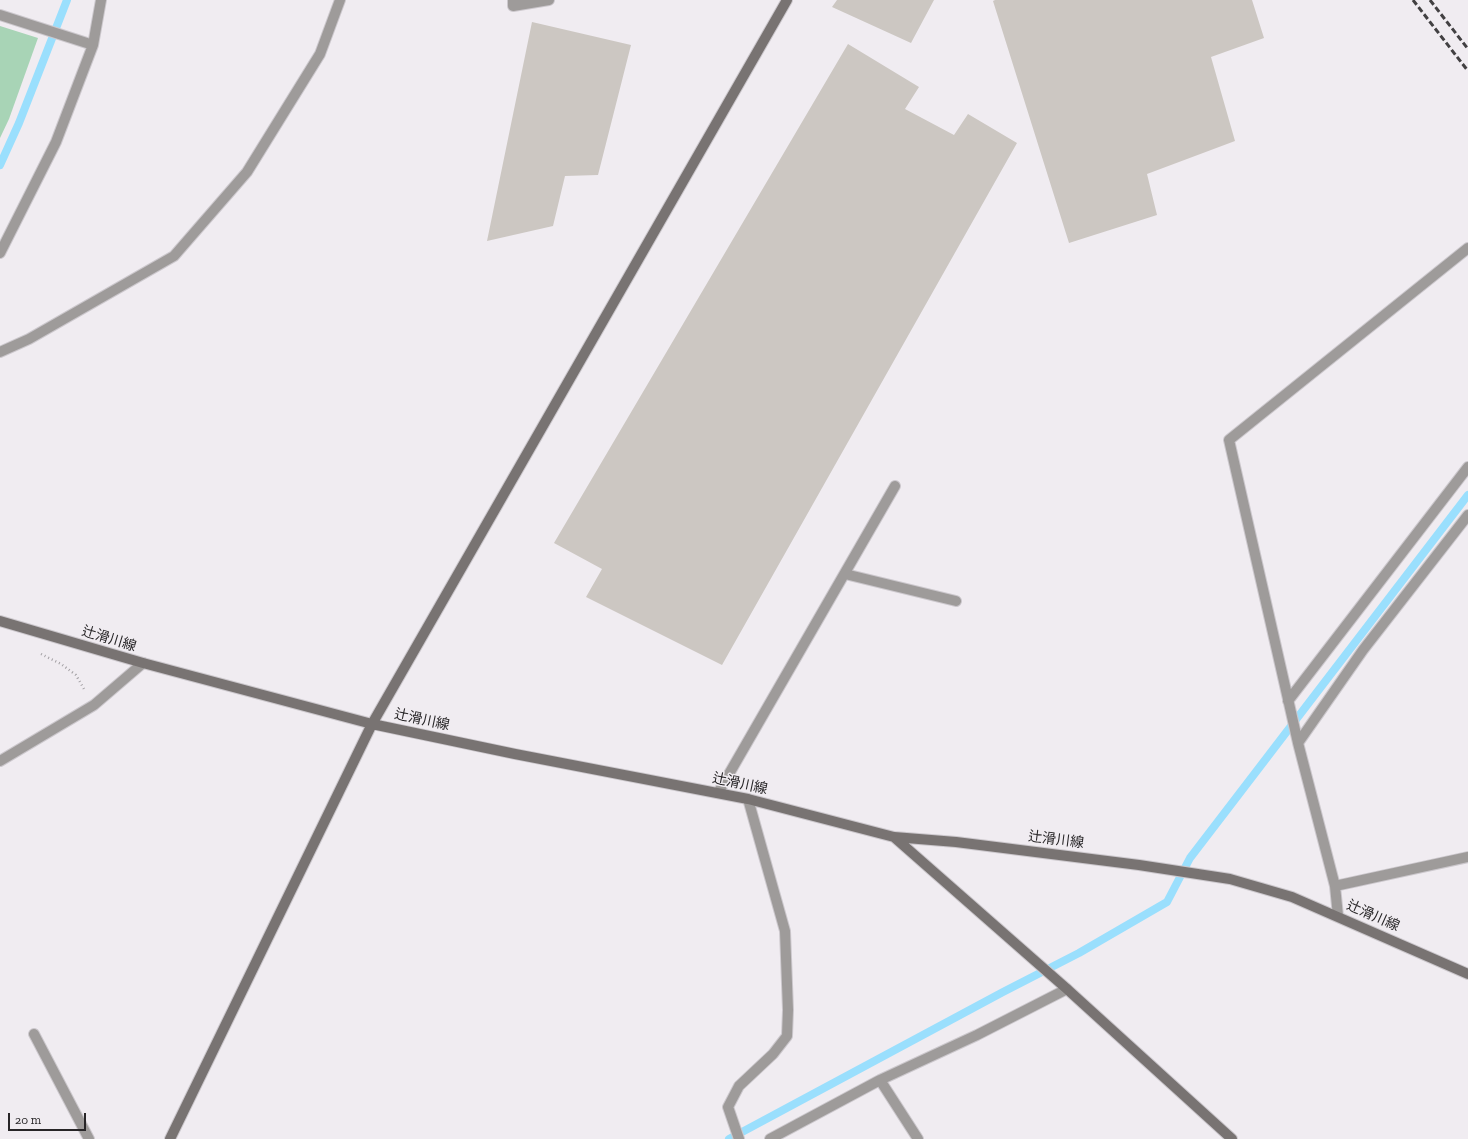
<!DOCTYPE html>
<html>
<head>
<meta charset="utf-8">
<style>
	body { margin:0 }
	#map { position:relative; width:1468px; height:1139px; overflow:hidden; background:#f0ecf1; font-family:"Zilla Slab",serif }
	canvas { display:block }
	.scale { position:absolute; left:8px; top:1113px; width:78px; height:18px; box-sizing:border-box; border:2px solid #272527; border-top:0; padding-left:5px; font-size:12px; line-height:14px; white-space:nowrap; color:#272527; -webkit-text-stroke:3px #f0ecf1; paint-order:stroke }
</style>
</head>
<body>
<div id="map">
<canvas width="1468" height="1139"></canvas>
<div class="scale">20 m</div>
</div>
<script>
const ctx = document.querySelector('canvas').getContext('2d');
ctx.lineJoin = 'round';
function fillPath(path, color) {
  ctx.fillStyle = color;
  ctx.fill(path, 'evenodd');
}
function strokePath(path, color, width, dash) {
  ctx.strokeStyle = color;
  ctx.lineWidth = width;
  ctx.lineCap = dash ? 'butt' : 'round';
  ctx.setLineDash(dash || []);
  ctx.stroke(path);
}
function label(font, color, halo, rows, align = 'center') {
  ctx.font = font + ' "Zilla Slab","Noto Sans JP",serif';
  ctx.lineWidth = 3;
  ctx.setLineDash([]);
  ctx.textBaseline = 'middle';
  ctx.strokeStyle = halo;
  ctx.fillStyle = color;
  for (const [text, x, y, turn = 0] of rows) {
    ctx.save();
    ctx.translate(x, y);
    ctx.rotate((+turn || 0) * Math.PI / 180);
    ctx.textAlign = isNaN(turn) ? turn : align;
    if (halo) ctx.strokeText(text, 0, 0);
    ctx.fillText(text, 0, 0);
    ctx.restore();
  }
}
const green = new Path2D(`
	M 0,26 L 38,38 L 9,119 L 0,138 Z`);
const stream = new Path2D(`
	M 0,165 L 19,123 L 67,0
	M 729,1139 L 1003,992 L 1079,953 L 1167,902 L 1190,858 L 1468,495`);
const building = new Path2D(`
	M 837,0 L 934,0 L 911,43 L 832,7 Z
	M 995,0 L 1252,0 L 1264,38 L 1211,57 L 1235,141 L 1147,174 L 1157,215 L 1069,243 L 993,1 Z
	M 532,22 L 631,45 L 598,175 L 565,176 L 553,226 L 487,241 Z
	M 848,44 L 919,87 L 905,109 L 954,135 L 968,114 L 1017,143 L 722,665 L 586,597 L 602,569 L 554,543 Z`);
const path = new Path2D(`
	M 41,654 L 61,664 L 76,675 L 84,689`);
const street = new Path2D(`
	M 513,0 L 513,6 L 549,0
	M 0,15 L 93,45
	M 0,253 L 56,142 L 93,45 L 101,0
	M 0,352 L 29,339 L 174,256 L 247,172 L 320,54 L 340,0
	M 845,574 L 956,601
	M 1288,701 L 1468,467
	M 1298,743 L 1229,440 L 1468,248
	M 0,761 L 94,705 L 143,663
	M 718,793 L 895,486
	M 1335,886 L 1298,743 L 1363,650 L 1468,515
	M 1338,916 L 1335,886 L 1468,857
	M 34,1034 L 89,1139
	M 880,1080 L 918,1139
	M 739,1139 L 728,1107 L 739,1086 L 773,1054 L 787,1036 L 788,1010 L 785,931 L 748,799
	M 770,1139 L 880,1080 L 977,1035 L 1067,989`);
const secondary = new Path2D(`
	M 0,621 L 143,663 L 372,724 L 515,754 L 748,799 L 894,837 L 956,842 L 1139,865 L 1230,879 L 1292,897 L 1468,974
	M 894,837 L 1067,989 L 1232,1139
	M 170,1139 L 372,724 L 787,0`);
const rail = new Path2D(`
	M 1413,0 L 1468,71
	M 1430,0 L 1468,49`);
const streetNames = [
	["辻滑川線",109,639,17],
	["辻滑川線",422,720,12],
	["辻滑川線",740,784,12],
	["辻滑川線",1056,840,7],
	["辻滑川線",1373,916,24]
];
fillPath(green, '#a8d4b6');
strokePath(stream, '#9adffd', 8);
fillPath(building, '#ccc7c2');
strokePath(street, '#ccc8cd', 12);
strokePath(secondary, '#ccc8cd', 12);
strokePath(path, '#a3a0a4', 2.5, [1, 3]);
strokePath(street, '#9e9b9a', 10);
strokePath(secondary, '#787372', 10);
strokePath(rail, '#424042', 3, [6, 3]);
label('14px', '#272527', '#f0ecf1', streetNames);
</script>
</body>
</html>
